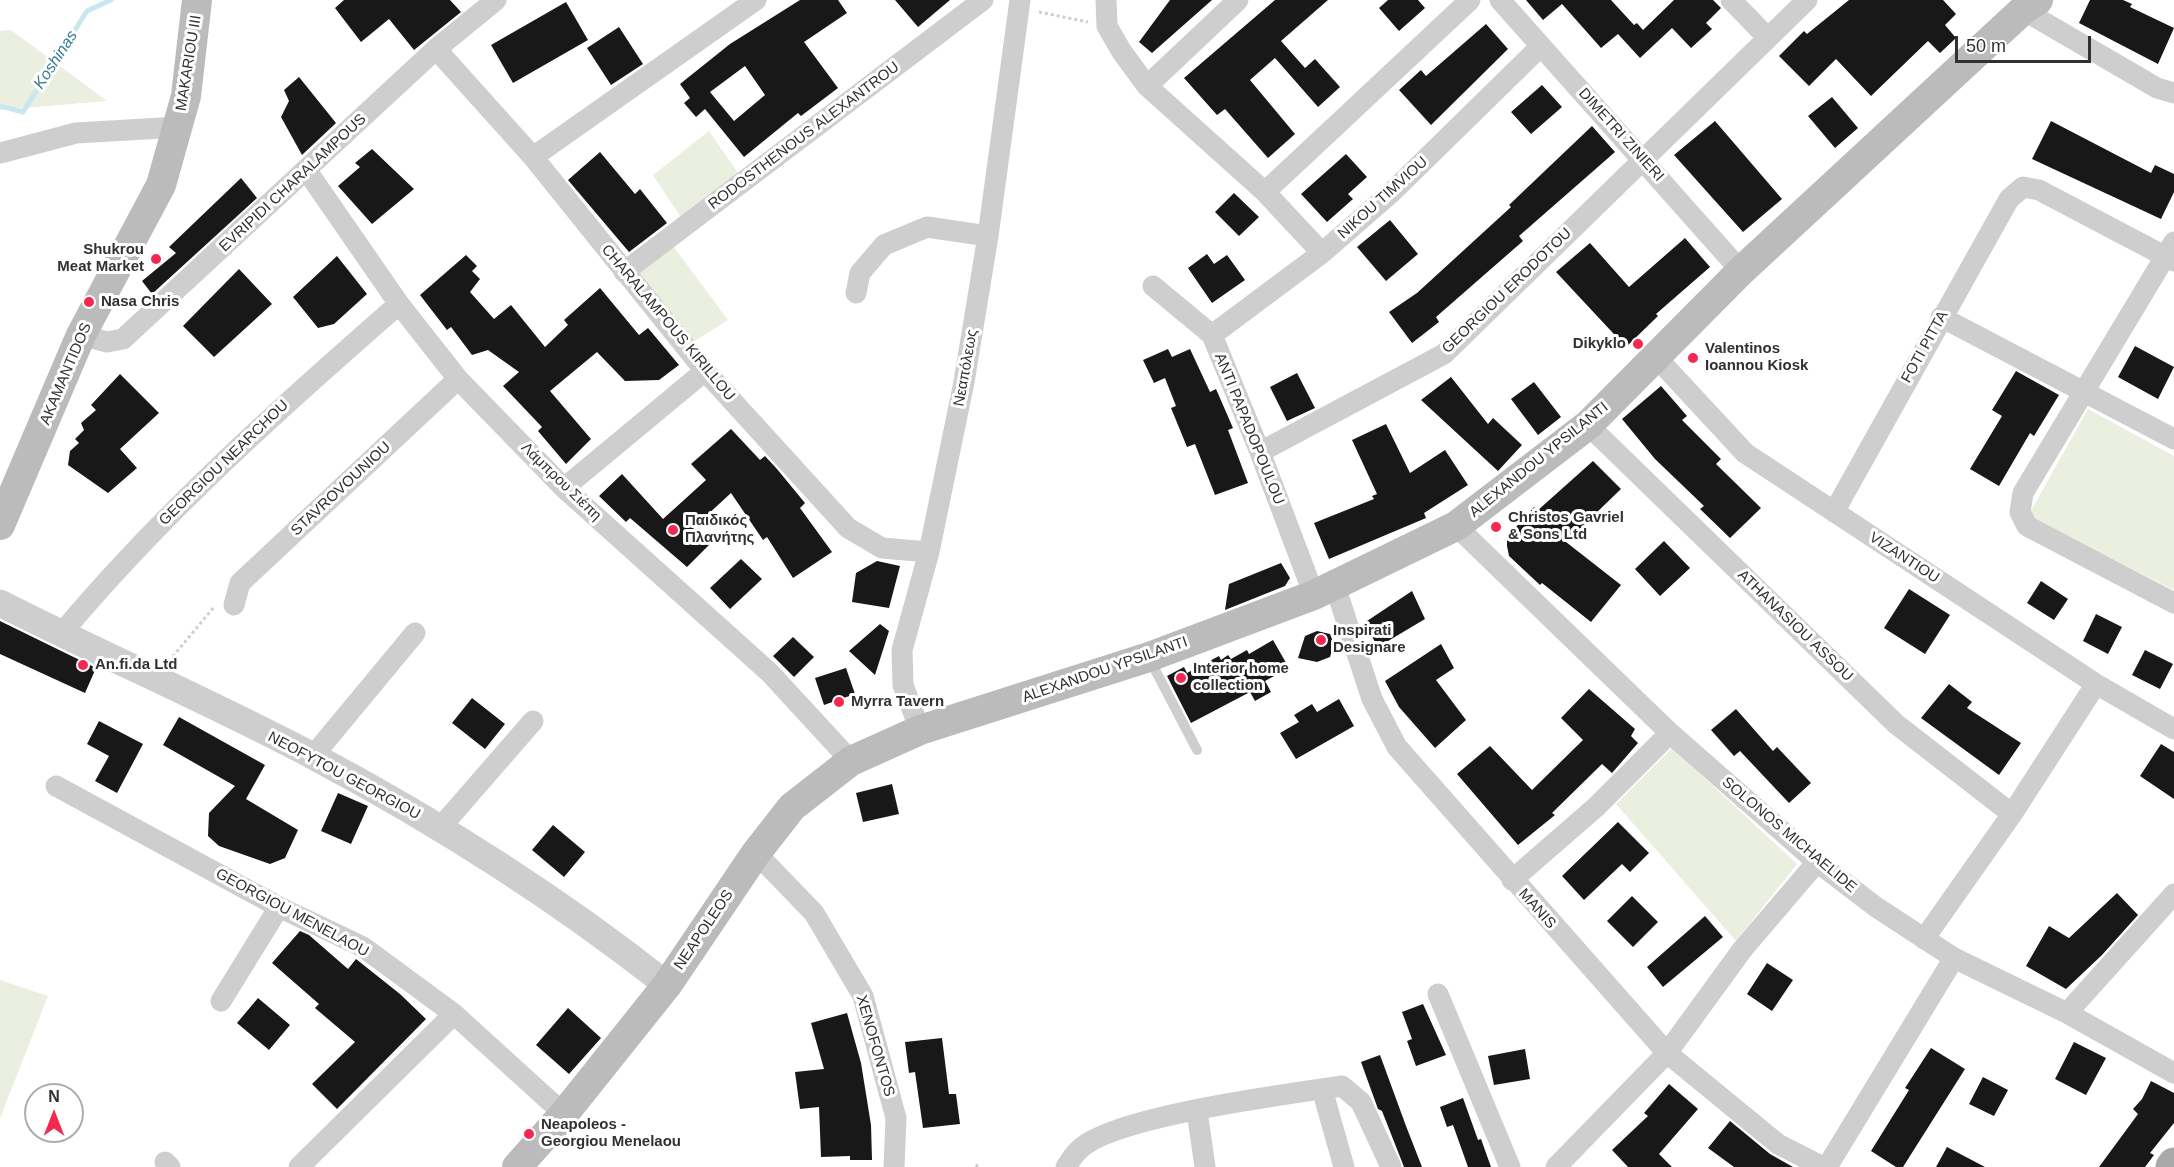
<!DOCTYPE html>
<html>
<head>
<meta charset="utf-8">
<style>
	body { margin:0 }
	#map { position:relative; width:2174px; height:1167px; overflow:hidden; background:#fff; font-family:Arial,sans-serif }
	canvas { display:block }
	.north { position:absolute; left:24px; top:1083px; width:60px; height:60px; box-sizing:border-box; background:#fff; border:2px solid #adadad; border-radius:50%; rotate:0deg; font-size:16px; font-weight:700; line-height:24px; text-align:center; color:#313131 }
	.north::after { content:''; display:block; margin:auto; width:21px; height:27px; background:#f42851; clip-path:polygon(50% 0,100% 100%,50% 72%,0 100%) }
	.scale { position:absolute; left:1955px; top:36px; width:136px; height:27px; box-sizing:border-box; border:3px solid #313131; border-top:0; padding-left:8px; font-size:18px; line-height:21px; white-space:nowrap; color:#313131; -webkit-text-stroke:4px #fff; paint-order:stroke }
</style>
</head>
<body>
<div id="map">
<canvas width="2174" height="1167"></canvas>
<div class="north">N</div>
<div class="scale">50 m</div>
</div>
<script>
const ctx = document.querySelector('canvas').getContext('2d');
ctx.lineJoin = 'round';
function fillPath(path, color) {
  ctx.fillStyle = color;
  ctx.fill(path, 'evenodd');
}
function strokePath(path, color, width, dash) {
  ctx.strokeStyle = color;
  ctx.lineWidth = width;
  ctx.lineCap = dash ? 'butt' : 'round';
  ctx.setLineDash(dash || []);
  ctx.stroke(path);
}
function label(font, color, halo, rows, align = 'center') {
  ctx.font = font + ' Arial,sans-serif';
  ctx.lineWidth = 6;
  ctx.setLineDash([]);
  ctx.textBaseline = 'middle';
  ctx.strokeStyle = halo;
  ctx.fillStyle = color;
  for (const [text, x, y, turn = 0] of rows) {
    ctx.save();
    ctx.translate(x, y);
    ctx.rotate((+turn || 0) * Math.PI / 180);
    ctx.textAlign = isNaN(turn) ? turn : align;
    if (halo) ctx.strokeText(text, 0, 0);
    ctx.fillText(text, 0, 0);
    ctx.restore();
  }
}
const green = new Path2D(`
	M 11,30 L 107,101 L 0,110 L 0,31 Z
	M 709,131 L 740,176 L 682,219 L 653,175 Z
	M 673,246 L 728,320 L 693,342 L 638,273 Z
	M 2088,409 L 2174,456 L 2174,590 L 2028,516 Z
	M 1672,748 L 1797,864 L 1736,941 L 1616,804 Z
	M 0,980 L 48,996 L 0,1118 Z`);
const stream = new Path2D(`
	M 0,106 L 23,112 L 87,11 L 111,0`);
const building = new Path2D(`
	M 344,0 L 450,0 L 461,12 L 414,50 L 389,19 L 361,42 L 335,8 Z
	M 800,0 L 838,0 L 847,13 L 804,42 L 838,88 L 801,116 L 798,113 L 744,157 L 705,109 L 696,117 L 684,103 L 690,98 L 680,84 L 730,44 ZM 745,66 L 765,95 L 734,121 L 710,92 Z
	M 895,0 L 950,0 L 918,27 Z
	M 1170,0 L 1212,0 L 1152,53 L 1139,42 Z
	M 1275,0 L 1328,0 L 1281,41 L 1305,68 L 1315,59 L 1340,87 L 1318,107 L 1275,58 L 1250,80 L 1295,134 L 1268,158 L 1225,109 L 1217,115 L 1184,78 Z
	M 1388,0 L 1418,0 L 1425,8 L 1399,31 L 1379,8 Z
	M 1526,0 L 1611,0 L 1634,25 L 1637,23 L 1643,30 L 1674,0 L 1713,0 L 1721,8 L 1706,23 L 1712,29 L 1691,48 L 1672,28 L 1640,58 L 1618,34 L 1601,48 L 1562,4 L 1543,20 Z
	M 1849,0 L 1943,0 L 1956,14 L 1945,25 L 1956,38 L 1940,53 L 1928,41 L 1871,96 L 1836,59 L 1809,86 L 1779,56 L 1804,31 L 1807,34 Z
	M 2090,0 L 2123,0 L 2132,4 L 2130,7 L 2174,28 L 2158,64 L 2079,23 Z
	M 566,2 L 588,40 L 513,83 L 491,45 Z
	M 1486,24 L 1508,49 L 1431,125 L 1399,90 L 1421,70 L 1426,76 Z
	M 619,27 L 643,64 L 611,85 L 587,48 Z
	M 299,77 L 336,123 L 302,155 L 281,117 L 289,101 L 284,90 Z
	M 1542,85 L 1562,107 L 1531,134 L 1511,112 Z
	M 1832,97 L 1858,128 L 1835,148 L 1808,116 Z
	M 1715,121 L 1782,199 L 1743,232 L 1674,155 Z
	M 2051,121 L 2151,173 L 2155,165 L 2174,174 L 2174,192 L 2161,219 L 2032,159 Z
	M 1592,126 L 1615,152 L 1519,236 L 1523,241 L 1436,317 L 1439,322 L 1412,343 L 1389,312 L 1417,293 L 1511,207 L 1509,205 Z
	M 372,149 L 414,189 L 372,224 L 338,186 L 360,167 L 355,163 Z
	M 600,152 L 635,194 L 640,189 L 667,223 L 629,252 L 568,180 Z
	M 1346,154 L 1367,177 L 1348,194 L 1353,199 L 1327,222 L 1301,194 Z
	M 241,178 L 257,198 L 152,294 L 142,281 L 176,253 L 169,247 Z
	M 1234,193 L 1259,217 L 1239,236 L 1215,212 Z
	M 1390,220 L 1418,254 L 1386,281 L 1357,247 Z
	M 1685,238 L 1710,267 L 1656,314 L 1658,316 L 1626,347 L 1556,272 L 1590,243 L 1629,287 Z
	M 1207,254 L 1214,264 L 1227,255 L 1245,280 L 1212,303 L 1188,268 Z
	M 466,255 L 477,266 L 472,271 L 480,279 L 470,292 L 494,319 L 511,305 L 545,347 L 568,325 L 564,320 L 600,288 L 639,335 L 648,328 L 679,365 L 659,380 L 625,381 L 597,352 L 550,391 L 591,439 L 566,464 L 538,431 L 542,427 L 503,386 L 519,372 L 488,350 L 472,355 L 451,327 L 447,330 L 420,295 Z
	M 337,256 L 367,294 L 334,324 L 318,328 L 293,297 Z
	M 239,269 L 272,304 L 214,357 L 183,326 Z
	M 2135,346 L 2174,367 L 2158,399 L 2118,377 Z
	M 1168,349 L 1172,357 L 1190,349 L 1210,392 L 1216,389 L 1233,428 L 1228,430 L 1248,483 L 1215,495 L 1195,444 L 1187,447 L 1171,408 L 1176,406 L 1165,378 L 1154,383 L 1143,360 Z
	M 2016,371 L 2059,395 L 2034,436 L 2030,433 L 1999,486 L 1970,469 L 2002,416 L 1992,410 Z
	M 1297,373 L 1315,408 L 1287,421 L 1270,387 Z
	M 120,374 L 159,413 L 120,449 L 137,468 L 108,493 L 68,465 L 70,451 L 79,443 L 75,439 L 84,430 L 81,423 L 96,410 L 91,405 Z
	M 1451,377 L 1488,424 L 1493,418 L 1522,445 L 1498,471 L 1421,400 Z
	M 1534,382 L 1561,417 L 1538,435 L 1511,399 Z
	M 1661,386 L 1687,416 L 1682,420 L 1721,459 L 1716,464 L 1761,508 L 1730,538 L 1700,509 L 1704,506 L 1655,459 L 1622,419 Z
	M 1386,424 L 1410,473 L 1445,450 L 1468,485 L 1424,513 L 1426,518 L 1329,559 L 1314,523 L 1374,499 L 1372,496 L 1377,494 L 1352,440 Z
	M 731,429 L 760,460 L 765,456 L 777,469 L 805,503 L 800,508 L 832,552 L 793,578 L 767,537 L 763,540 L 731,493 L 693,528 L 710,544 L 687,567 L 630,518 L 626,522 L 599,496 L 622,474 L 663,519 L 706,480 L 691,464 Z
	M 1593,461 L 1621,489 L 1566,542 L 1621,585 L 1591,622 L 1542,583 L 1540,585 L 1509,556 L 1507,546 L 1507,537 L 1534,507 L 1537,511 Z
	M 1664,541 L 1690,568 L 1660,596 L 1635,569 Z
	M 741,559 L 762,579 L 730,609 L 710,588 Z
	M 877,561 L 900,566 L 889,608 L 852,602 L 856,573 Z
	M 1281,563 L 1290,578 L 1285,586 L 1225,610 L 1229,584 Z
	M 2041,581 L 2068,599 L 2054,620 L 2027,603 Z
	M 1909,589 L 1950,615 L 1925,654 L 1884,628 Z
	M 1412,591 L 1425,619 L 1378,647 L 1364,623 Z
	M 2096,614 L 2122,627 L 2108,654 L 2083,641 Z
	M 0,621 L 96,668 L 85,693 L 0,654 Z
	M 880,624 L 889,631 L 875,675 L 849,651 Z
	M 1317,631 L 1330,634 L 1334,644 L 1330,657 L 1317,662 L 1298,658 L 1305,636 Z
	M 793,637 L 814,657 L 794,677 L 773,656 Z
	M 1273,640 L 1289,668 L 1265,681 L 1271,692 L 1255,701 L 1250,692 L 1191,723 L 1167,676 L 1184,667 L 1187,673 L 1219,656 L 1221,660 L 1228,655 L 1231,659 L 1247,650 L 1249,654 Z
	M 1441,644 L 1454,668 L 1436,680 L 1466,720 L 1435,748 L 1399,707 L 1385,681 Z
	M 2145,650 L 2173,664 L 2160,689 L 2132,675 Z
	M 846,668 L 855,694 L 824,705 L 815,678 Z
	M 1949,684 L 1972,702 L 1967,708 L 2021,743 L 1999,775 L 1921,718 Z
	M 1589,689 L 1635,729 L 1631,736 L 1638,743 L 1612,773 L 1602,764 L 1552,813 L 1555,815 L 1518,845 L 1457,774 L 1490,746 L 1532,790 L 1583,740 L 1561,718 Z
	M 472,698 L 505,724 L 485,749 L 452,723 Z
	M 1339,699 L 1354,726 L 1296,759 L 1280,733 L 1299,722 L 1294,715 L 1312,704 L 1317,712 Z
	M 1736,709 L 1773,751 L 1777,747 L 1811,783 L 1789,803 L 1740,751 L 1734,756 L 1711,730 Z
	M 179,717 L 265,765 L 246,799 L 298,830 L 285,858 L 270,864 L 219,846 L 208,836 L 209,813 L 235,786 L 163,745 Z
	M 99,721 L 143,744 L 117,793 L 95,781 L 109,756 L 87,744 Z
	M 2161,744 L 2174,752 L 2174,799 L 2140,776 Z
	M 892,784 L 899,814 L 863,822 L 856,793 Z
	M 338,793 L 368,806 L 351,844 L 321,831 Z
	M 1618,822 L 1649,853 L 1630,872 L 1622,864 L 1584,900 L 1562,876 Z
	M 553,825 L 585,852 L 564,877 L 532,850 Z
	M 2117,893 L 2138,915 L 2102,955 L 2066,989 L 2026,966 L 2049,926 L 2069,938 Z
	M 1632,896 L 1658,922 L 1633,947 L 1607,921 Z
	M 1705,916 L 1723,937 L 1663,987 L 1647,967 Z
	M 300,931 L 309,935 L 348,969 L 356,959 L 400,994 L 426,1019 L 337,1109 L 312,1084 L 355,1042 L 315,1008 L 319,1004 L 272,963 Z
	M 1767,963 L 1793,980 L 1772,1011 L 1747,994 Z
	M 258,998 L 290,1025 L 269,1050 L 237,1023 Z
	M 1423,1004 L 1446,1055 L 1416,1066 L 1407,1041 L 1412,1039 L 1402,1012 Z
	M 568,1008 L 601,1038 L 569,1074 L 536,1045 Z
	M 847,1013 L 861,1063 L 871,1125 L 872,1160 L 850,1160 L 850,1156 L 821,1157 L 819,1107 L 800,1109 L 795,1072 L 824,1069 L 811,1023 Z
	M 942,1038 L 949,1094 L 956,1094 L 960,1124 L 923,1128 L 915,1072 L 909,1073 L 905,1042 Z
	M 2074,1042 L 2106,1058 L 2086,1095 L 2055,1079 Z
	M 1931,1048 L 1965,1069 L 1903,1167 L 1896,1167 L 1871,1151 L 1909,1090 L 1905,1088 Z
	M 1525,1049 L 1530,1079 L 1494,1085 L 1488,1056 Z
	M 1380,1055 L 1406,1126 L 1422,1167 L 1404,1167 L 1382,1111 L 1378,1109 L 1361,1062 Z
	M 1983,1077 L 2008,1090 L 1994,1116 L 1969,1104 Z
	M 2151,1081 L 2174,1093 L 2174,1123 L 2150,1153 L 2154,1155 L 2145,1167 L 2099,1167 L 2138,1114 L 2133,1109 L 2142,1099 Z
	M 1669,1084 L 1698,1109 L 1659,1154 L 1672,1167 L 1628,1167 L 1612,1150 L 1648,1116 L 1644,1113 Z
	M 1463,1098 L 1478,1140 L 1481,1139 L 1491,1167 L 1468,1167 L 1453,1125 L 1447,1127 L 1440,1107 Z
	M 1730,1121 L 1770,1154 L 1793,1167 L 1734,1167 L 1708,1148 Z
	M 1947,1147 L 1985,1167 L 1936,1167 Z`);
const path = new Path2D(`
	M 1039,12 L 1088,22
	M 169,661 L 214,607
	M 976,1167 L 978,1164`);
const service = new Path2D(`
	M 1150,660 L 1197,750`);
const minor = new Path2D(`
	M 1106,0 L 1107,26 L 1122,52 L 1147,86 L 1265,192 L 1322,253
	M 1500,0 L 1741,271
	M 1731,0 L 1768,38
	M 2023,10 L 2157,88 L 2174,93
	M 436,49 L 533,157 L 705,371 L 848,528 L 882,548 L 929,552
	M 1147,86 L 1238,0
	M 0,153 L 76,133 L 179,127
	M 533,157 L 756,0
	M 307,171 L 399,304 L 458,379 L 564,488 L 770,673 L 851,761
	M 1265,192 L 1470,0
	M 2174,242 L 2023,493 L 2020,512 L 2027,526 L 2174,603
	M 624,272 L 983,0
	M 1153,286 L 1212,335 L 1260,452 L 1314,595
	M 856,293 L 860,273 L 884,245 L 927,227 L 988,236
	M 1941,317 L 2174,439
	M 81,335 L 107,342 L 123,339 L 436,49 L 496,0
	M 1212,335 L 1322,253 L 1392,192 L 1541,46
	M 1657,358 L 1745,453 L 2096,684 L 2174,729
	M 1588,425 L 1896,724 L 2012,814
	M 1260,452 L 1444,354 L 1807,0
	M 564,488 L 705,371
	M 1834,512 L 2009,199 L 2023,187 L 2039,190 L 2174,261
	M 1456,526 L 1670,733 L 1817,862 L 1876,907 L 1954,958 L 2067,1013 L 2174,1073
	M 1335,586 L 1372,699 L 1397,747 L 1667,1053 L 1778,1144 L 1823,1167
	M 234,605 L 240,583 L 458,379
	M 61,634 C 162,513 280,408 399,304
	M 920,730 L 903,685 L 902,650 L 929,552 L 964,382 L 988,236 L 1020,0
	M 313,756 L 415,633
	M 56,786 L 279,907 L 363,947 L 454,1014 L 564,1114
	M 440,828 L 533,721
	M 756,853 L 814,913 L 863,996 L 896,1118 L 894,1167
	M 1512,880 L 1596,807 L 1670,733
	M 1924,939 L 2012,814 L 2096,684
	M 1438,994 L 1510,1167
	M 221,1001 L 279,907
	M 2067,1013 L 2174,894
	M 1322,1089 L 1344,1167
	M 1197,1111 L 1205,1167
	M 165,1162 L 170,1167
	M 299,1167 L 454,1014
	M 1066,1167 C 1070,1161 1074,1154 1080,1149 C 1114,1116 1289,1094 1342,1086 L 1361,1102 L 1391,1167
	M 1556,1167 L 1667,1053 L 1742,950 L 1817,862
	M 1827,1167 L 1954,958`);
const tertiary = new Path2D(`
	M 0,603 C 104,656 211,702 313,756 C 437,822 557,898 667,985`);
const secondary = new Path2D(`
	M 0,525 L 81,335 L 161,185 L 186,96 L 197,0
	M 517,1167 L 564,1114 L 667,985 L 756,853 L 792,807 L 851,761 L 920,730 L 1149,657 L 1314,595 L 1456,526 L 1588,425 L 1741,271 L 2023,10 L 2038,0`);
const primary = new Path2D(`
	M 2172,1167 L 2174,1164`);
const markers = [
	[156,259,6,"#f42851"],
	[89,302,6,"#f42851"],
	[1638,344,6,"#f42851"],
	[1693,358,6,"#f42851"],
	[1496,527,6,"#f42851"],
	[673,530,6,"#f42851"],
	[1321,640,6,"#f42851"],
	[83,665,6,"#f42851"],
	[1181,678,6,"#f42851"],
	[839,702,6,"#f42851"],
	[529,1134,6,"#f42851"]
];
const streetNames = [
	["MAKARIOU III",189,63,-81],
	["DIMETRI ZINIERI",1621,135,48],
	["RODOSTHENOUS ALEXANTROU",804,136,-37],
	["EVRIPIDI CHARALAMPOUS",293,183,-43],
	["NIKOU TIMVIOU",1383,198,-42],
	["GEORGIOU ERODOTOU",1507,291,-44],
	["CHARALAMPOUS KIRILLOU",668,323,50],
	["FOTI PITTA",1925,347,-61],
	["Νεαπόλεως",966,368,-80],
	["AKAMANTIDOS",66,374,-67],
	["ANTI PAPADOPOULOU",1249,429,68],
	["ALEXANDOU YPSILANTI",1539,460,-39],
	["GEORGIOU NEARCHOU",224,463,-44],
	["Λάμπρου Σιέπη",561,482,44],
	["STAVROVOUNIOU",341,489,-43],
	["VIZANTIOU",1904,558,33],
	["ATHANASIOU ASSOU",1795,626,44],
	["ALEXANDOU YPSILANTI",1105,670,-19],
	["NEOFYTOU GEORGIOU",344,776,28],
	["SOLONOS MICHAELIDE",1789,835,40],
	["MANIS",1537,909,48],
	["GEORGIOU MENELAOU",292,913,28],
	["NEAPOLEOS",704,930,-56],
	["XENOFONTOS",875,1046,74]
];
const poiNames = [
	["Shukrou",144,250,"right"],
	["Meat Market",144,267,"right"],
	["Nasa Chris",101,302],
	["Dikyklo",1626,344,"right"],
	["Valentinos",1705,349],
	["Ioannou Kiosk",1705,366],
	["Christos Gavriel",1508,518],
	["& Sons Ltd",1508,535],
	["Παιδικός",685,521],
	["Πλανήτης",685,538],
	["Inspirati",1333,631],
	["Designare",1333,648],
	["An.fi.da Ltd",95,665],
	["Interior home",1193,669],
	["collection",1193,686],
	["Myrra Tavern",851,702],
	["Neapoleos -",541,1125],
	["Georgiou Menelaou",541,1142]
];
const waterNames = [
	["Koshinas",56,60,-57]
];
fillPath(green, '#eaefdf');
strokePath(stream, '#cae6f0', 5);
fillPath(building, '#181818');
strokePath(path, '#cecece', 3, [3, 3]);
strokePath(service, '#cecece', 10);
strokePath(minor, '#cecece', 21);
strokePath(tertiary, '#cecece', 27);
strokePath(secondary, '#bbb', 30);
strokePath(primary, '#a9a9a9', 33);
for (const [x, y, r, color] of markers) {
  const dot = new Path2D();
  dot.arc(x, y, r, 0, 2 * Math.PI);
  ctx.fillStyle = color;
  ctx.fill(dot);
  strokePath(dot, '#fff', 2);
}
label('15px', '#313131', '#fff', streetNames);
label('bold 15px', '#313131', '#fff', poiNames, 'left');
label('italic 16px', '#357c95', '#fff', waterNames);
</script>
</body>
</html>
